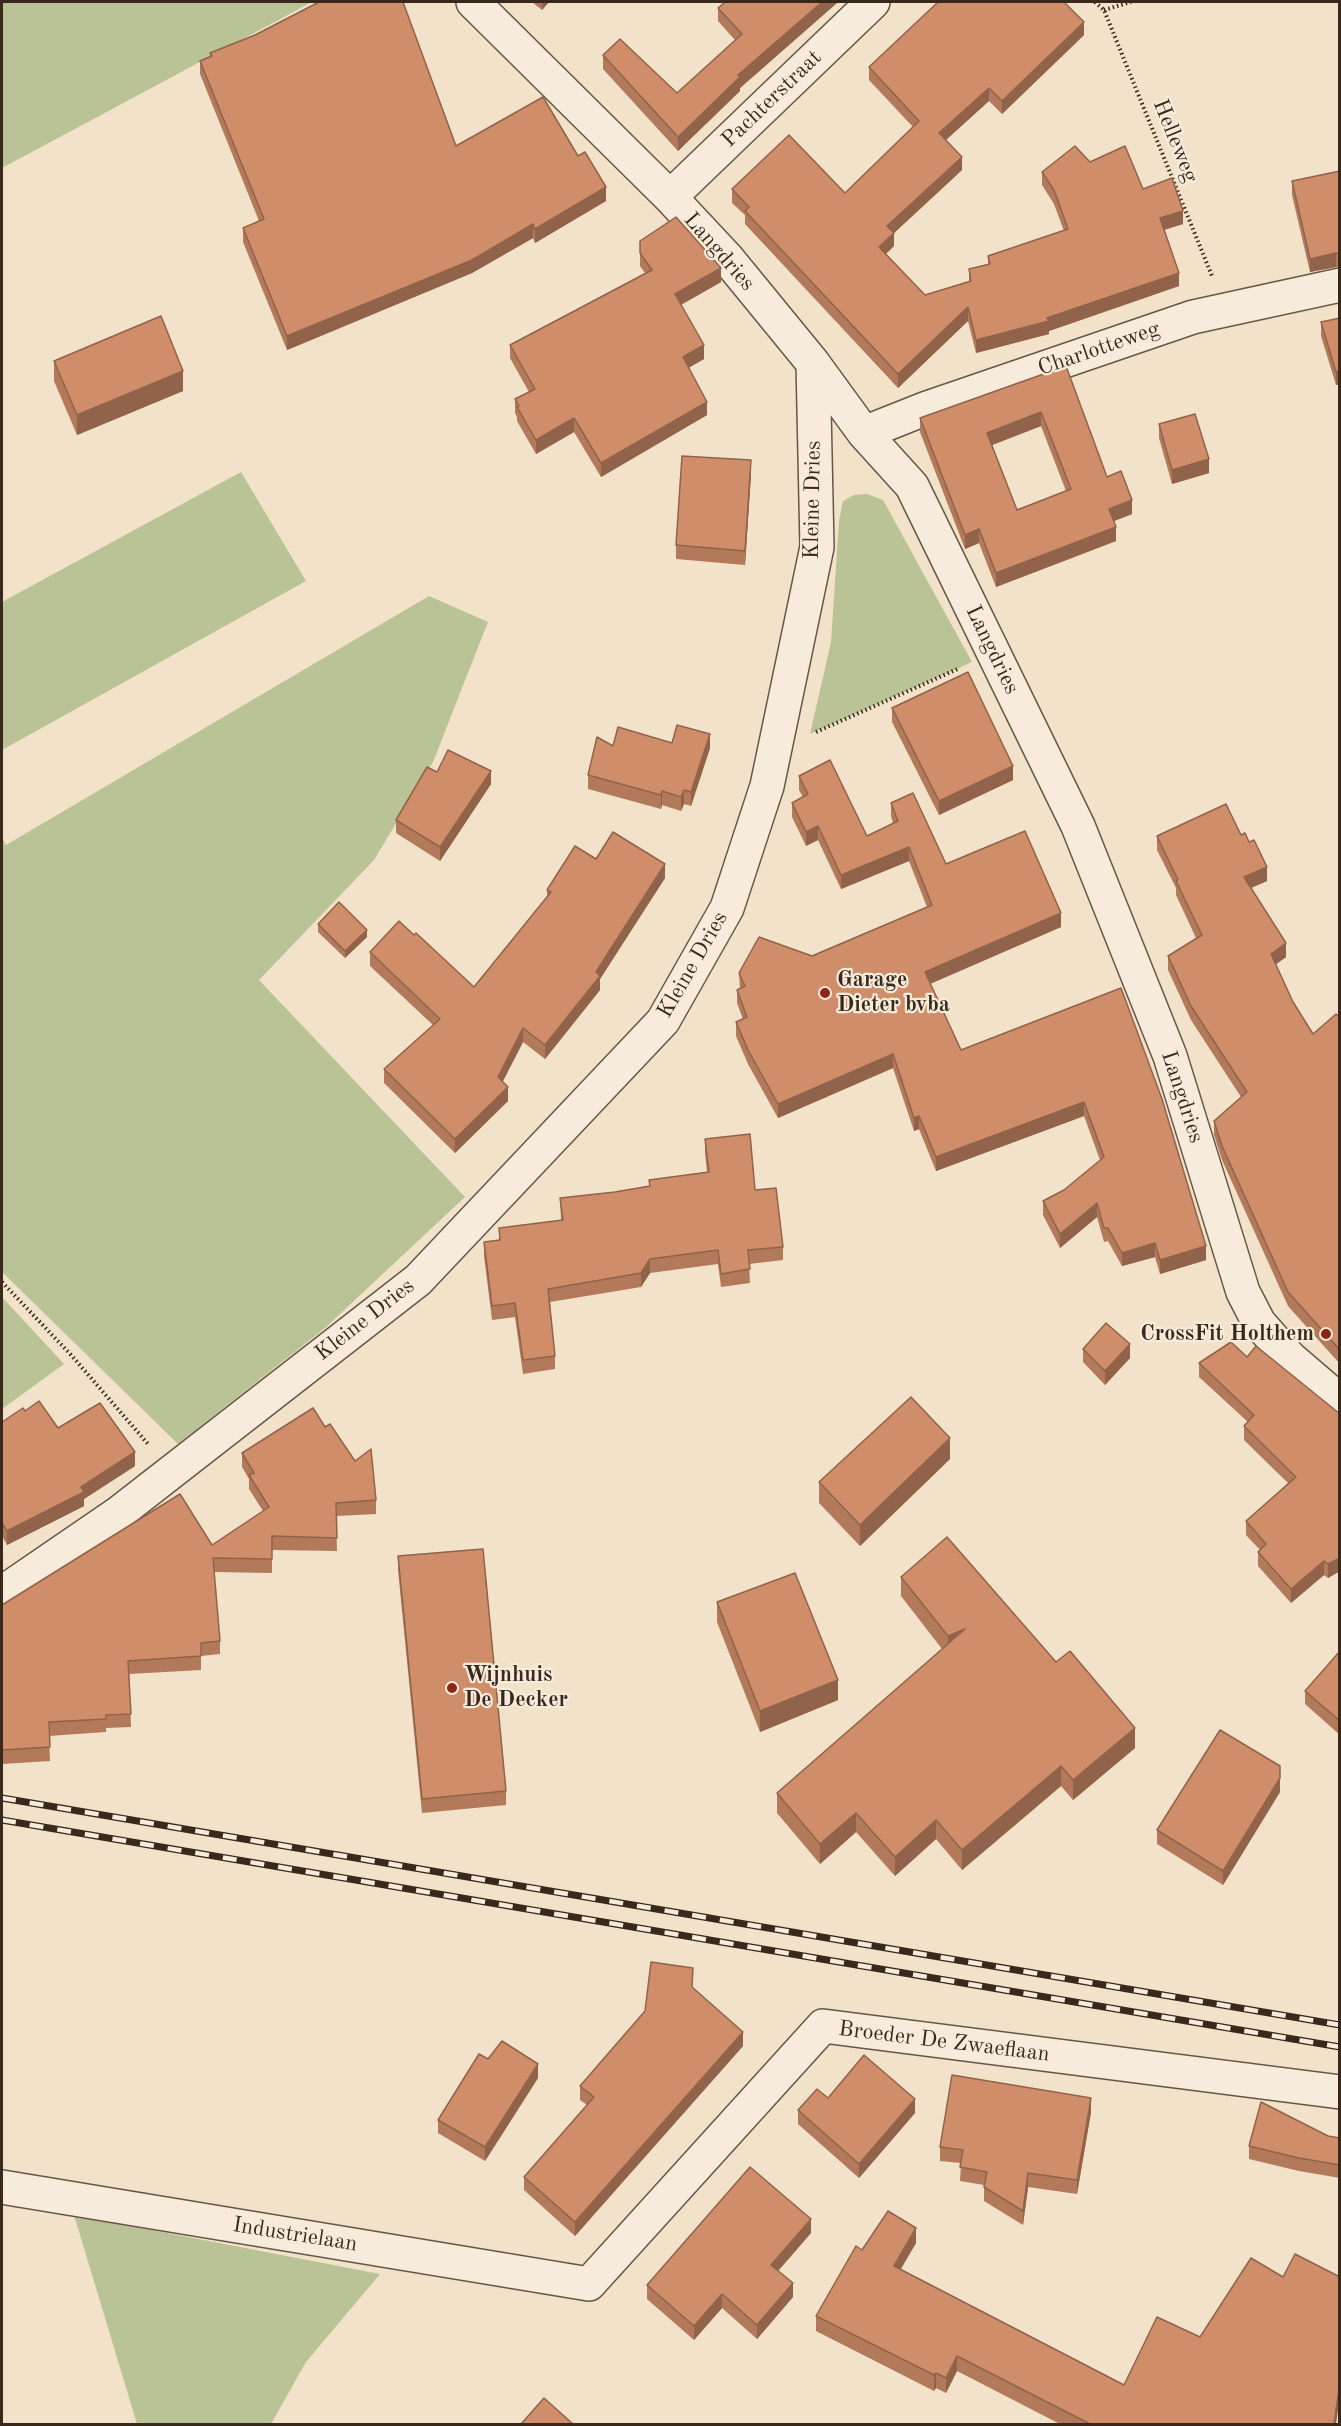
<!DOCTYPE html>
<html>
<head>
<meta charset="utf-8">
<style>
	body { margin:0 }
	#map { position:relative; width:1341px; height:2426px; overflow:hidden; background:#f2e2c9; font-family:"Old Standard TT",serif }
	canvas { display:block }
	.frame { position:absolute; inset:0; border:3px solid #39281c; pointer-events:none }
</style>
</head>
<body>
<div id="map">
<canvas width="1341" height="2426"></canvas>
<div class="frame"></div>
</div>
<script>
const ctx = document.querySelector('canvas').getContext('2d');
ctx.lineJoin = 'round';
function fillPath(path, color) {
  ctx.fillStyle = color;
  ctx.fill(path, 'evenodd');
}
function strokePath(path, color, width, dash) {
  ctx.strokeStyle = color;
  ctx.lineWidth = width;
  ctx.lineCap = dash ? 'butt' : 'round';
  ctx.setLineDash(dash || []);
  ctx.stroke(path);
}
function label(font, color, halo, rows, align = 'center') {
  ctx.font = font + ' "Old Standard TT",serif';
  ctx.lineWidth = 4.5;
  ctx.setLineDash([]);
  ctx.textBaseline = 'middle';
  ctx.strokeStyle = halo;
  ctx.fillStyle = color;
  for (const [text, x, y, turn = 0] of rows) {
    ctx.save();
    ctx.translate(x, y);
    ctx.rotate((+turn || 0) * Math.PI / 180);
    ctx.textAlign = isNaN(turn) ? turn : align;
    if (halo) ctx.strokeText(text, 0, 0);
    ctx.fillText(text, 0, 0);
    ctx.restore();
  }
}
const green = new Path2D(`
	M 2,2 L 312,2 L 2,168 Z
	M 241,472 L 306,581 L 2,750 L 2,602 Z
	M 867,494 L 883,500 L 972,662 L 810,734 L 831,642 L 839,521 L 843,501 L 854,495 Z
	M 429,596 L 488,622 L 433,762 L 374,860 L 259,980 L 465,1197 L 325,1328 L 178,1444 L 2,1272 L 2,838 L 6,845 Z
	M 2,1297 L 64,1364 L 2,1409 Z
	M 74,2215 L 380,2274 L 306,2362 L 271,2424 L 137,2424 Z`);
const path = new Path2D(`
	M 1095,2 L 1104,10 L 1212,276
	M 1104,10 L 1131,2
	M 816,732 L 960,668
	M 2,1282 L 72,1356 L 148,1444`);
const minor = new Path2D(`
	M 473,2 L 670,197 L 727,258 L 813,363 L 864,433 L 912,486 L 1078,826 L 1170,1056 L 1243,1292 L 1259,1323 L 1290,1358 L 1340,1401
	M 670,197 L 873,2
	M 864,433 L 927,408 L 1193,317 L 1340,285
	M 2,1593 L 120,1512 L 418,1280 L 663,1021 L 727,908 L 767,786 L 817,547 L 813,363
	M 2,2187 L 589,2284 L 823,2026 L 1340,2092`);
const rail = new Path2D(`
	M 2,1798 L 1340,2025
	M 2,1820 L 1340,2047`);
const wall = new Path2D(`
	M 532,2 L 549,2 L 542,10 Z
	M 838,2 L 740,88 L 740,91 L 678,151 L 603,69 L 603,55 L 677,93 L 735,40 L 718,21 L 718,8 Z
	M 1084,35 L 1002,114 L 989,101 L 946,140 L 962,170 L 894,233 L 894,246 L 886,254 L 925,295 L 969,282 L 969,269 L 988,264 L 988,256 L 1064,231 L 1054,204 L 1042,185 L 1042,172 L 1090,162 L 1143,189 L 1183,224 L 1164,230 L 1179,286 L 1049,331 L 1049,334 L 976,353 L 968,321 L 898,388 L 745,224 L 745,215 L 732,203 L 732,189 L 845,193 L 913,127 L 869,80 L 869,67 Z
	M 210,53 L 456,146 L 578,156 L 606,201 L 535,243 L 533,238 L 472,273 L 287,350 L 243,242 L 243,228 L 259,221 L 200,74 L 200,61 L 210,56 Z
	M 1340,171 L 1340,267 L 1336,267 L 1310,272 L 1292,195 L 1292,181 Z
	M 640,241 L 721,282 L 681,305 L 704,359 L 688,368 L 707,415 L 601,477 L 574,432 L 536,454 L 517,421 L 517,417 L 515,413 L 515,399 L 529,392 L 510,358 L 510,345 L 645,273 L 640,266 Z
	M 1340,318 L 1340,385 L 1339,384 L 1336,385 L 1321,336 L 1321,322 Z
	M 54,361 L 183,391 L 77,435 L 54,381 Z
	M 1066,366 L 1107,477 L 1132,514 L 1114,521 L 1116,541 L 996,587 L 979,543 L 965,549 L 920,432 L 920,418 ZM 1041,426 L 1066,491 L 1017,510 L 992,445 Z
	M 1159,424 L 1209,473 L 1172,484 L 1159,438 Z
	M 751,474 L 745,565 L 676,559 L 676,545 Z
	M 892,708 L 1013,780 L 939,815 L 892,722 Z
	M 672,743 L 710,748 L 691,806 L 684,804 L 681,811 L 662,805 L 661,809 L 588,789 L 588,775 L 613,746 Z
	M 437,772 L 491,784 L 440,861 L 396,833 L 396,820 Z
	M 799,776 L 867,836 L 893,823 L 891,816 L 891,803 L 946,864 L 1061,927 L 930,984 L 961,1050 L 1121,988 L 1206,1260 L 1160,1274 L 1155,1257 L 1122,1266 L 1108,1241 L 1104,1242 L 1097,1217 L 1060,1248 L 1043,1215 L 1043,1201 L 1064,1190 L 1100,1160 L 1084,1116 L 936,1171 L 919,1129 L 914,1131 L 893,1068 L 778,1118 L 748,1064 L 736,1036 L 736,1022 L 743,1019 L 737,1003 L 737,990 L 740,988 L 739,973 L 812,956 L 927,907 L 909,861 L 841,889 L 818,840 L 806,846 L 792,817 L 792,803 L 803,797 L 799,790 Z
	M 1241,835 L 1267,881 L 1251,888 L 1286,957 L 1276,964 L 1293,1002 L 1313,1034 L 1340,1017 L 1340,1364 L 1288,1306 L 1222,1160 L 1214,1135 L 1214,1121 L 1241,1097 L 1191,1020 L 1168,970 L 1168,956 L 1196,938 L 1176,895 L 1176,888 L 1157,850 L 1157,836 Z
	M 596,859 L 665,878 L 600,979 L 600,990 L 545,1059 L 523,1042 L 502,1082 L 508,1101 L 455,1153 L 384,1083 L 384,1069 L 433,1025 L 370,966 L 370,952 L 414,935 L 474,987 L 547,898 L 547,890 Z
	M 318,924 L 367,937 L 345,958 L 318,932 Z
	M 705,1139 L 755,1190 L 783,1247 L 783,1260 L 749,1264 L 750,1283 L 721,1287 L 718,1264 L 650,1273 L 641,1287 L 550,1302 L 555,1356 L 555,1369 L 523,1374 L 515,1317 L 492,1320 L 484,1256 L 484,1242 L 499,1240 L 499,1228 L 561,1220 L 560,1198 L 615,1192 L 649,1186 L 649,1180 L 707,1172 L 705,1153 Z
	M 1083,1349 L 1130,1358 L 1105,1385 L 1083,1362 Z
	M 1247,1357 L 1340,1414 L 1340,1571 L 1328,1578 L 1324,1575 L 1291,1603 L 1258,1566 L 1258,1552 L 1260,1550 L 1246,1535 L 1246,1521 L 1288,1483 L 1244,1440 L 1244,1426 L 1248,1422 L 1199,1377 L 1199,1363 Z
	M 25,1411 L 135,1466 L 84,1499 L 84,1506 L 7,1545 L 2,1536 L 2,1422 Z
	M 325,1427 L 376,1500 L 376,1514 L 336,1516 L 337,1551 L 272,1550 L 272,1573 L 214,1572 L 220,1641 L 220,1654 L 201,1656 L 201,1670 L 129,1674 L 131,1727 L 106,1728 L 106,1732 L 49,1736 L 50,1761 L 2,1764 L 2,1605 L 212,1545 L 263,1511 L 249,1489 L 249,1479 L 242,1467 L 242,1453 Z
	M 950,1459 L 860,1546 L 819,1503 L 819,1482 Z
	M 398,1556 L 506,1791 L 506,1805 L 422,1813 L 398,1570 Z
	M 901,1577 L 1056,1662 L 1135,1748 L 1073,1800 L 1061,1786 L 962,1870 L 936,1839 L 895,1876 L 856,1832 L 820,1864 L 777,1813 L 777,1793 L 942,1649 L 901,1596 Z
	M 717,1602 L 838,1700 L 760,1732 L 717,1622 Z
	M 1340,1651 L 1340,1735 L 1305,1704 L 1305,1691 Z
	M 1280,1792 L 1223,1885 L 1157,1844 L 1157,1830 Z
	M 693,1988 L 743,2046 L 575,2236 L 524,2190 L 524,2177 L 587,2105 L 580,2100 L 580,2086 Z
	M 488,2059 L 538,2078 L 485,2161 L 438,2133 L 438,2120 Z
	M 828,2098 L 915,2113 L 859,2178 L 798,2124 L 798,2110 Z
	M 1091,2112 L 1077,2194 L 1028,2187 L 1023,2225 L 984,2201 L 984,2185 L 960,2181 L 961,2163 L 940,2161 L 940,2147 Z
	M 1328,2136 L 1340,2138 L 1340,2178 L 1299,2171 L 1249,2159 L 1249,2146 Z
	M 811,2233 L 778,2271 L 793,2297 L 757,2339 L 722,2308 L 694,2340 L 647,2299 L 647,2285 Z
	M 916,2243 L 900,2269 L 1124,2385 L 1336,2424 L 1060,2424 L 957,2371 L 946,2393 L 936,2388 L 934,2391 L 816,2331 L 816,2316 L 862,2250 Z`);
const shadedWall = new Path2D(`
	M 542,2 L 549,2 L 542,10 Z
	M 822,2 L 838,2 L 740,88 L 740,91 L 678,151 L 678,137 L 738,75 Z
	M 1084,22 L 1084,35 L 1002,114 L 1002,101 Z
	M 989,88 L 989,101 L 939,146 L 939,133 Z
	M 962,157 L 962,170 L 894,233 L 894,246 L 879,260 L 879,247 L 887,226 Z
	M 606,187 L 606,201 L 535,243 L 535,229 Z
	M 1183,211 L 1183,224 L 1160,231 L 1160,218 Z
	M 533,224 L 533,238 L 472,273 L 287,350 L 287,336 Z
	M 1336,253 L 1336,267 L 1310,272 L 1310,259 Z
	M 721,268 L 721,282 L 675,308 L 675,294 Z
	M 1179,273 L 1179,286 L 1049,331 L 1049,334 L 976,353 L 976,340 L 1047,318 Z
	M 968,307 L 968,321 L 898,388 L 898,374 Z
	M 704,345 L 704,359 L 683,371 L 683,357 Z
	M 183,371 L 183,391 L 77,435 L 77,415 Z
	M 1339,371 L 1339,384 L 1336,385 L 1336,372 Z
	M 707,402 L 707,415 L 601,477 L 601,463 Z
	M 1041,412 L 1041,426 L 987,447 L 987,433 Z
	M 574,418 L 574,432 L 536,454 L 536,440 Z
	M 1209,459 L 1209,473 L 1172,484 L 1172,470 Z
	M 751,460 L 751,474 L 745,565 L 745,551 Z
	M 1132,500 L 1132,514 L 1109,523 L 1109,509 Z
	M 1116,527 L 1116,541 L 996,587 L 996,573 Z
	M 979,529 L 979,543 L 965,549 L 965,535 Z
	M 710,734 L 710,748 L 691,806 L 691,792 Z
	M 1013,766 L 1013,780 L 939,815 L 939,801 Z
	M 491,771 L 491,784 L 440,861 L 440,847 Z
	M 684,790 L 684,804 L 681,811 L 681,797 Z
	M 662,791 L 662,805 L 661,809 L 661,795 Z
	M 818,826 L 818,840 L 806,846 L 806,832 Z
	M 909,847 L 909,861 L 841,889 L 841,875 Z
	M 665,864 L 665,878 L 600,979 L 600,990 L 545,1059 L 545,1045 L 596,972 Z
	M 1267,867 L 1267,881 L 1244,891 L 1244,877 Z
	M 1061,913 L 1061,927 L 925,986 L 925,972 Z
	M 367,930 L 367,937 L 345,958 L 345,951 Z
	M 1286,943 L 1286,957 L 1271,968 L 1271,954 Z
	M 523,1028 L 523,1042 L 498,1091 L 498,1077 Z
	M 893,1054 L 893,1068 L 778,1118 L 778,1104 Z
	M 508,1087 L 508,1101 L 455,1153 L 455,1139 Z
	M 1084,1102 L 1084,1116 L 936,1171 L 936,1157 Z
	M 919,1116 L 919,1129 L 914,1131 L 914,1118 Z
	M 1097,1203 L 1097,1217 L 1060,1248 L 1060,1234 Z
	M 1155,1243 L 1155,1257 L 1122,1266 L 1122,1253 Z
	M 1206,1246 L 1206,1260 L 1160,1274 L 1160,1260 Z
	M 650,1259 L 650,1273 L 641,1287 L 641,1273 Z
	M 1130,1344 L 1130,1358 L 1105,1385 L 1105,1371 Z
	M 950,1438 L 950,1459 L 860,1546 L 860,1525 Z
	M 135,1452 L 135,1466 L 84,1499 L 84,1506 L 7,1545 L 7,1531 L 81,1487 Z
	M 1340,1558 L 1340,1571 L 1328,1578 L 1328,1564 Z
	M 1324,1561 L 1324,1575 L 1291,1603 L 1291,1589 Z
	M 965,1629 L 948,1656 L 948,1636 Z
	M 838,1680 L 838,1700 L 760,1732 L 760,1711 Z
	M 1135,1728 L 1135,1748 L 1073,1800 L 1073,1780 Z
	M 1061,1766 L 1061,1786 L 962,1870 L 962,1850 Z
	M 1280,1778 L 1280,1792 L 1223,1885 L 1223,1871 Z
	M 856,1813 L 856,1832 L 820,1864 L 820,1844 Z
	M 936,1820 L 936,1839 L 895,1876 L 895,1857 Z
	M 743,2032 L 743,2046 L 575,2236 L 575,2222 Z
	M 538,2064 L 538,2078 L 485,2161 L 485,2147 Z
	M 1091,2098 L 1091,2112 L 1077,2194 L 1077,2180 Z
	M 915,2099 L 915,2113 L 859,2178 L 859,2164 Z
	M 1028,2173 L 1028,2187 L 1023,2225 L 1023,2211 Z
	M 811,2219 L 811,2233 L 771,2279 L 771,2265 Z
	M 916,2228 L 916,2243 L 894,2281 L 894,2266 Z
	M 793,2283 L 793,2297 L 757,2339 L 757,2325 Z
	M 722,2294 L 722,2308 L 694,2340 L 694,2326 Z
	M 957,2356 L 957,2371 L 946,2393 L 946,2378 Z
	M 936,2373 L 936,2388 L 934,2391 L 934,2375 Z
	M 1340,2382 L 1340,2397 L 1336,2424 L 1334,2424 Z`);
const building = new Path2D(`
	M 319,2 L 403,2 L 456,146 L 543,97 L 578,156 L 585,152 L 606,187 L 535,229 L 533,224 L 472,260 L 287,336 L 243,228 L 264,219 L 200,61 L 212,56 L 210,53 L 255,35 Z
	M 725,2 L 822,2 L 738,75 L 740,77 L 678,137 L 603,55 L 620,39 L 677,93 L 742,34 L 718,8 Z
	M 938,2 L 1064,2 L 1084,22 L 1002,101 L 989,88 L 939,133 L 962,157 L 887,226 L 894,233 L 879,247 L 925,295 L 971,281 L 969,269 L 990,264 L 988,256 L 1068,229 L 1054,190 L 1042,172 L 1075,146 L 1090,162 L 1125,146 L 1143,189 L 1172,178 L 1183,211 L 1160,218 L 1179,273 L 1047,318 L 1049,321 L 976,340 L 968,307 L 898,374 L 745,211 L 749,207 L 732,189 L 789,135 L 845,193 L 919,121 L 869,67 Z
	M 1340,171 L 1340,254 L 1336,253 L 1310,259 L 1292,181 Z
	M 676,217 L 721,268 L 675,294 L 704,345 L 683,357 L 707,402 L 601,463 L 574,418 L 536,440 L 517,407 L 519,406 L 515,399 L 535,389 L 510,345 L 652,270 L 640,253 L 640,241 Z
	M 161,316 L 183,371 L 77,415 L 54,361 Z
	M 1340,318 L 1340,372 L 1339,371 L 1336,372 L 1321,322 Z
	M 1066,366 L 1107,477 L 1121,471 L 1132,500 L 1109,509 L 1116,527 L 996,573 L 979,529 L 965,535 L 920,418 ZM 1041,412 L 1071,489 L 1017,510 L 987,433 Z
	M 1195,414 L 1209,459 L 1172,470 L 1159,424 Z
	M 682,456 L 751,460 L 745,551 L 676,545 Z
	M 968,672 L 1013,766 L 939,801 L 892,708 Z
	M 677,725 L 710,734 L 691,792 L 684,790 L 681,797 L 662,791 L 661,795 L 588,775 L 597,737 L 613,746 L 618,727 L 672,743 Z
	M 448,750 L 491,771 L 440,847 L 396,820 L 427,767 L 437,772 Z
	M 830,760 L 867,836 L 898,821 L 891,803 L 913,793 L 946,864 L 1025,831 L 1061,913 L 925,972 L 961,1050 L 1121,988 L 1162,1099 L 1206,1246 L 1160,1260 L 1155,1243 L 1122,1253 L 1108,1228 L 1104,1228 L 1097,1203 L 1060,1234 L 1043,1201 L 1064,1190 L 1104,1157 L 1084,1102 L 936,1157 L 919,1116 L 914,1118 L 893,1054 L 778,1104 L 748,1050 L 736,1022 L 747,1017 L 737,990 L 745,986 L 739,973 L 759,937 L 812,956 L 932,905 L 909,847 L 841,875 L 818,826 L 806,832 L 792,803 L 808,794 L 799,776 Z
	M 1226,804 L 1241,835 L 1245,833 L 1249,842 L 1254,840 L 1267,867 L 1244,877 L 1286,943 L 1271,954 L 1293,1002 L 1313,1034 L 1336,1014 L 1340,1017 L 1340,1350 L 1288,1292 L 1222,1146 L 1214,1121 L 1247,1092 L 1191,1006 L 1168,956 L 1202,935 L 1176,881 L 1178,880 L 1157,836 Z
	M 613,832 L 665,864 L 596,972 L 600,976 L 545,1045 L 523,1028 L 498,1077 L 508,1087 L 455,1139 L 384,1069 L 440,1019 L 370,952 L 399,921 L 414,935 L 416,933 L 474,987 L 551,892 L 547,890 L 575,846 L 596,859 Z
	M 339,902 L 367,930 L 345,951 L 318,924 Z
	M 750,1134 L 755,1190 L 776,1188 L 783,1247 L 748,1250 L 750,1269 L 721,1274 L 718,1250 L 650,1259 L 641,1273 L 548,1289 L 555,1356 L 523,1360 L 515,1303 L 492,1306 L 484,1242 L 500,1240 L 499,1228 L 563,1220 L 560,1198 L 615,1192 L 650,1186 L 649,1180 L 709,1172 L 705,1139 Z
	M 1106,1323 L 1130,1344 L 1105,1371 L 1083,1349 Z
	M 1231,1342 L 1247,1357 L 1256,1346 L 1340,1414 L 1340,1558 L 1328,1564 L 1324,1561 L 1291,1589 L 1258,1552 L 1266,1544 L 1246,1521 L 1296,1477 L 1244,1426 L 1254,1415 L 1199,1363 Z
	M 911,1397 L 950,1438 L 860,1525 L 819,1482 Z
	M 39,1401 L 58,1428 L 100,1403 L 135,1452 L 81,1487 L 84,1492 L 7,1531 L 2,1523 L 2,1422 L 23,1408 L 25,1411 Z
	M 313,1408 L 325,1427 L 330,1424 L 355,1461 L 371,1449 L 376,1500 L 336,1503 L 337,1538 L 272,1536 L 272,1559 L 213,1558 L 220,1641 L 201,1643 L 201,1656 L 128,1661 L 131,1714 L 106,1715 L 106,1719 L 49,1722 L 50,1747 L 2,1750 L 2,1605 L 180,1494 L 212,1545 L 269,1507 L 249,1475 L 254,1473 L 242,1453 Z
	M 947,1537 L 1056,1662 L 1070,1651 L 1135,1728 L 1073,1780 L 1061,1766 L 962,1850 L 936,1820 L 895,1857 L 856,1813 L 820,1844 L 777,1793 L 965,1629 L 948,1636 L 901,1577 Z
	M 483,1549 L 506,1791 L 422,1799 L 398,1556 Z
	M 795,1573 L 838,1680 L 760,1711 L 717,1602 Z
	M 1340,1651 L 1340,1721 L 1305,1691 Z
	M 1220,1730 L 1280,1766 L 1280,1778 L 1223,1871 L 1157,1830 Z
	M 651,1962 L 693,1968 L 692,1987 L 743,2032 L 575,2222 L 524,2177 L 594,2097 L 580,2086 L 645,2011 Z
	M 502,2041 L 538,2064 L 485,2147 L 438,2120 L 479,2054 L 488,2059 Z
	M 864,2055 L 915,2099 L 859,2164 L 798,2110 L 817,2089 L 828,2098 Z
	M 952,2075 L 1091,2098 L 1077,2180 L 1028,2173 L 1023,2211 L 984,2187 L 987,2172 L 960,2167 L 963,2150 L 940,2147 Z
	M 1261,2102 L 1328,2136 L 1340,2138 L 1340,2165 L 1299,2158 L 1249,2146 Z
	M 750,2167 L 811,2219 L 771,2265 L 793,2283 L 757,2325 L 722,2294 L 694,2326 L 647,2285 Z
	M 888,2211 L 916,2228 L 894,2266 L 1124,2385 L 1157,2317 L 1200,2337 L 1251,2258 L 1283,2277 L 1295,2254 L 1340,2277 L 1340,2382 L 1334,2424 L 1090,2424 L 957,2356 L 946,2378 L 936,2373 L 934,2375 L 816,2316 L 856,2246 L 862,2250 Z
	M 544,2398 L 573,2424 L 521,2424 Z`);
const markers = [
	[825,993,6,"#8f2418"],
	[1326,1334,6,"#8f2418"],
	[452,1688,6,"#8f2418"]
];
const streetNames = [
	["Pachterstraat",772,99,-44],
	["Helleweg",1175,141,68],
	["Langdries",719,252,49],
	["Charlotteweg",1099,349,-19],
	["Kleine Dries",813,500,-89],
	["Langdries",992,650,64],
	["Kleine Dries",693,965,-60],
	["Langdries",1182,1097,72],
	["Kleine Dries",365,1320,-38],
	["Broeder De Zwaeflaan",944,2042,7],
	["Industrielaan",295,2235,9]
];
const poiNames = [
	["Garage",837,980],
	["Dieter bvba",837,1005],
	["CrossFit Holthem",1314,1334,"right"],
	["Wijnhuis",464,1675],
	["De Decker",464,1700]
];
fillPath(green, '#bac396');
strokePath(minor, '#675647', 36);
strokePath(path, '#39281c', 4, [1.5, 3]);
strokePath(minor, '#f7ecdc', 33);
strokePath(rail, '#39281c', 7);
strokePath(rail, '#f7ecdc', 4.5, [14]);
fillPath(wall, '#b2795b');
fillPath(shadedWall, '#91634a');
fillPath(building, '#cf8d6a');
strokePath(building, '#91634a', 1.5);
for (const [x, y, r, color] of markers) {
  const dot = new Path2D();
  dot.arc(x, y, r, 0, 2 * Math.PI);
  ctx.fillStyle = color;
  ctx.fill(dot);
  strokePath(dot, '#f7ecdc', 2);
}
label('22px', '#39281c', '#f7ecdc', streetNames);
label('bold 22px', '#39281c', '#f7ecdc', poiNames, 'left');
</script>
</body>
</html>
